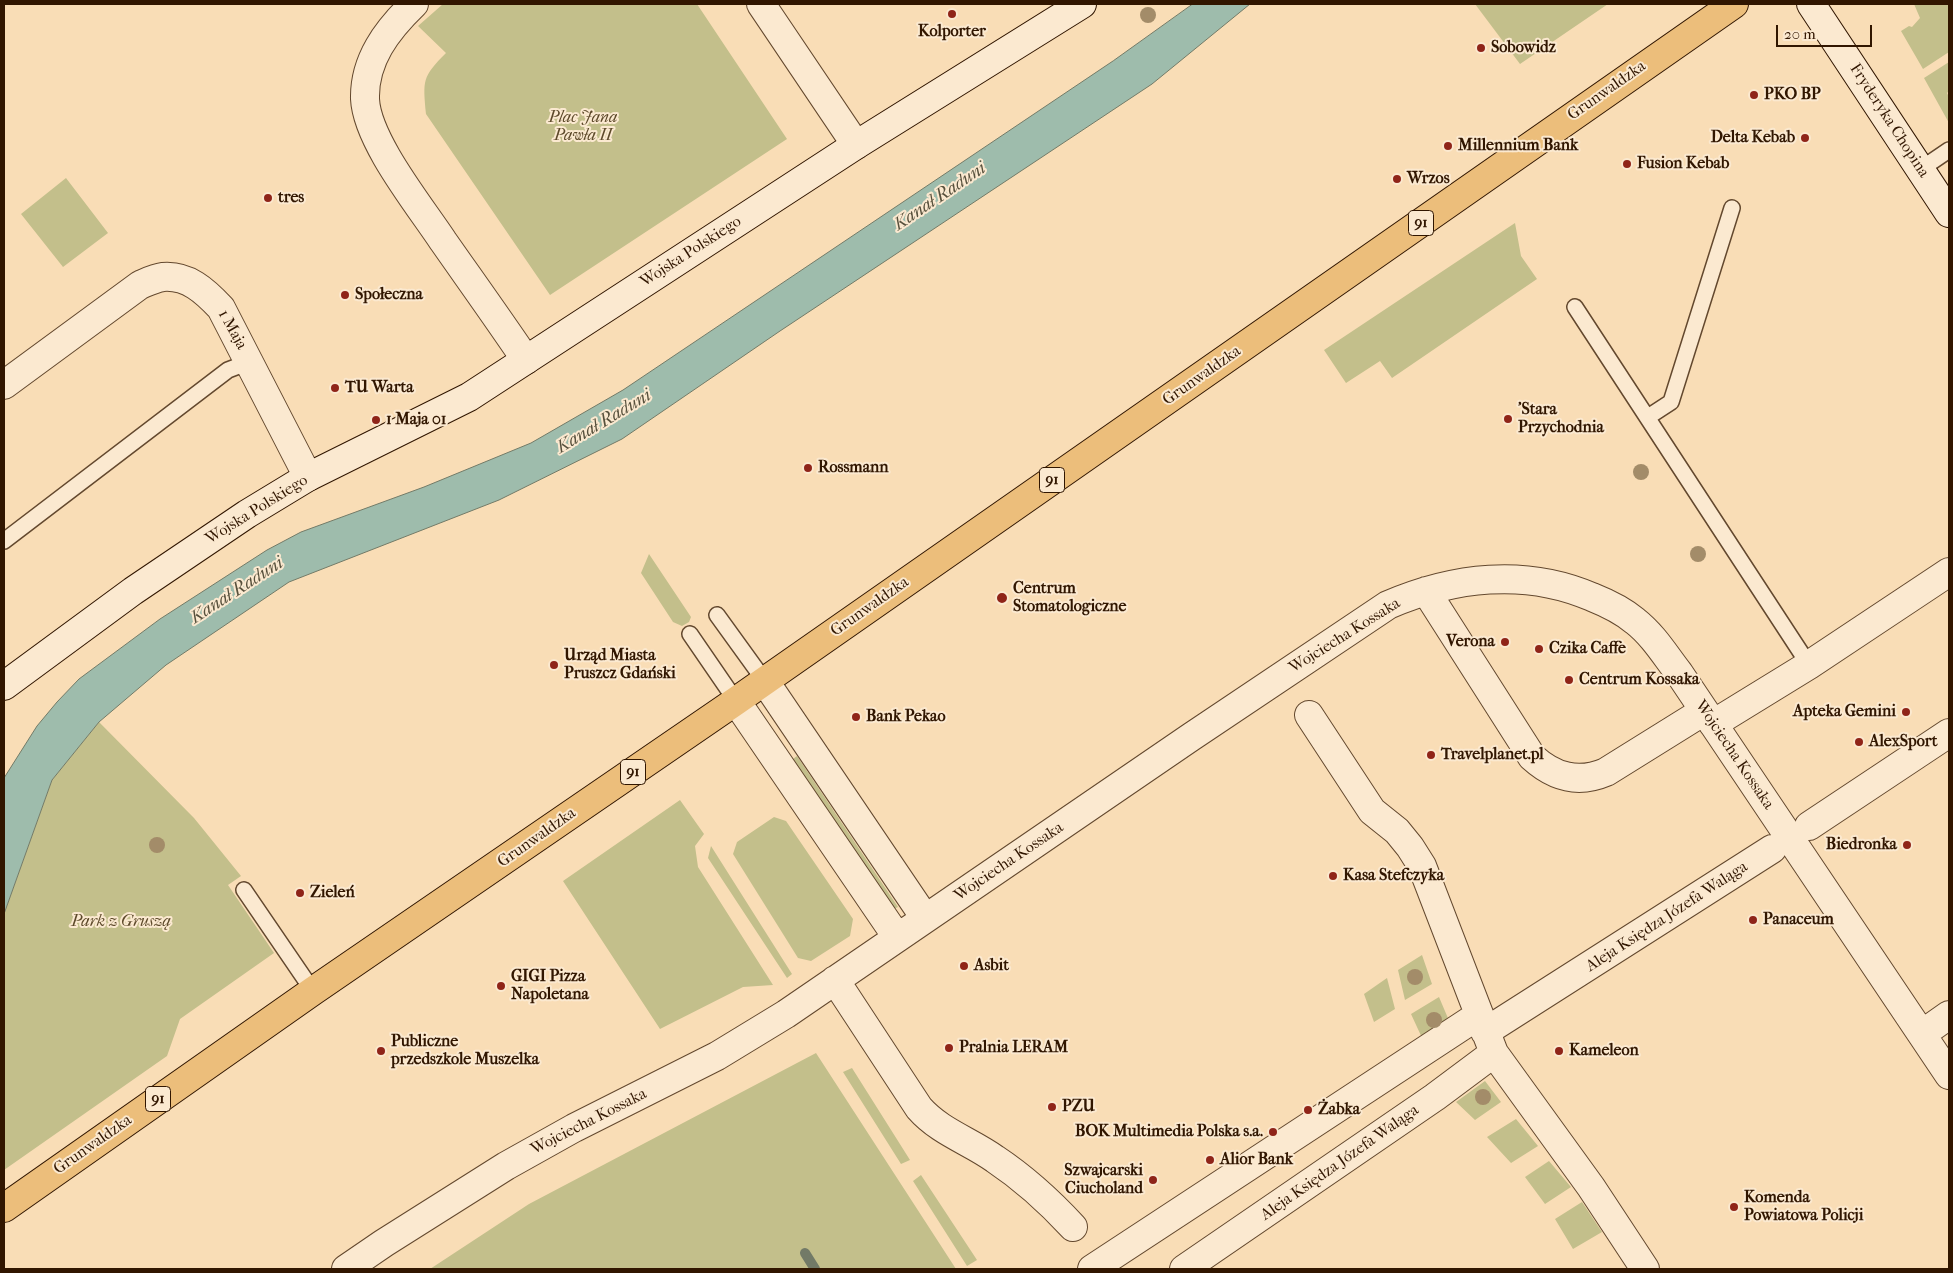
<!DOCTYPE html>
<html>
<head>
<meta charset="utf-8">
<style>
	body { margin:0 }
	#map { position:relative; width:1953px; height:1273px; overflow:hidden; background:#f9ddb6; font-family:"IM FELL French Canon",serif }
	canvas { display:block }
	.frame { position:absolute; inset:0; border:5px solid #311600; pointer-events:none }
	.scale { position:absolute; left:1776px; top:25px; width:96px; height:22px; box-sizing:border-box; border:2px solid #311600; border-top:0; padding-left:6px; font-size:15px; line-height:18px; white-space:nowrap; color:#311600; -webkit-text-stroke:4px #fbe9d0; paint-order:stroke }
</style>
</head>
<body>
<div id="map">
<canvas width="1953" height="1273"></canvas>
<div class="frame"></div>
<div class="scale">20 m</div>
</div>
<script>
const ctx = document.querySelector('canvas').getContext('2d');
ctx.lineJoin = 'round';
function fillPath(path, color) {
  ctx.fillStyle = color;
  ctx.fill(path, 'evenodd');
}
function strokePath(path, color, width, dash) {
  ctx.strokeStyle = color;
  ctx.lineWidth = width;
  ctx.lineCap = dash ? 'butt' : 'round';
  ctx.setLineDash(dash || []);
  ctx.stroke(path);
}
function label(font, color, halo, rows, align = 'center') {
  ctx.font = font + ' "IM FELL French Canon",serif';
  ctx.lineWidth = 4;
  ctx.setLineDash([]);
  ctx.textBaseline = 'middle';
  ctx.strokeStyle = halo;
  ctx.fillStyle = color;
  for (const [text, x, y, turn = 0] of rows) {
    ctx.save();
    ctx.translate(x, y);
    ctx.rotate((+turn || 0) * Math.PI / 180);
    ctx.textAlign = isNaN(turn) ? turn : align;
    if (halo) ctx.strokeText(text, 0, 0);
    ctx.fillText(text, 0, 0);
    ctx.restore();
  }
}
const green = new Path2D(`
	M 443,4 L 697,4 L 787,139 L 550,295 L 426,114 C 423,80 422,77 446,53 L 418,26 Z
	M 1475,4 L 1608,4 L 1520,64 Z
	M 1914,4 L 1949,4 L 1949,52 L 1923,69 L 1901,31 L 1909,26 L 1912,27 L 1920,18 Z
	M 1949,62 L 1949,91 L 1947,93 L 1949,97 L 1949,123 L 1924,78 Z
	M 66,178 L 108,233 L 63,267 L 21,214 Z
	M 1515,223 L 1521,256 L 1537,279 L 1392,378 L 1380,361 L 1346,383 L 1324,350 Z
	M 649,554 L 691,617 L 689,622 L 682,626 L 673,622 L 641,573 Z
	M 99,722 L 194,818 L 241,876 L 228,885 L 274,953 L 180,1019 L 167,1056 L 4,1170 L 4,914 L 52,780 Z
	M 797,756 L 898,907 L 894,909 L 793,759 Z
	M 680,800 L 704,834 L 695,846 L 698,867 L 773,985 L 743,987 L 660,1029 L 563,881 Z
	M 774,817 L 786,821 L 853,919 L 850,936 L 811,961 L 798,958 L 733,854 L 737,842 Z
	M 711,846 L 792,974 L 787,978 L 708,858 Z
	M 1422,955 L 1432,984 L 1405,1000 L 1398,970 Z
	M 1387,978 L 1395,1009 L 1374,1022 L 1364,994 Z
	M 1439,997 L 1450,1023 L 1423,1040 L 1411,1014 Z
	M 816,1053 L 956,1269 L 430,1269 L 529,1204 Z
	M 852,1068 L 910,1160 L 901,1164 L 843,1072 Z
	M 1485,1081 L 1501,1102 L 1475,1120 L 1456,1102 Z
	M 1516,1119 L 1538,1146 L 1511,1163 L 1487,1137 Z
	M 1549,1161 L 1571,1187 L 1545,1204 L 1525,1177 Z
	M 921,1175 L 977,1260 L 967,1266 L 913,1181 Z
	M 1582,1202 L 1602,1232 L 1573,1249 L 1555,1219 Z`);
const water = new Path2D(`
	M 1193,4 L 1250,4 L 1152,84 L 780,331 L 622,439 L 499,500 L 289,582 L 166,665 L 99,722 L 52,780 L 4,914 L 4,778 L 37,726 L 57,702 L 79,679 L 160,619 L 267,550 L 301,532 L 424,487 L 531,443 L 623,390 L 1113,61 Z`);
const stream = new Path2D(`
	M 805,1253 L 815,1269`);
const lane = new Path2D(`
	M 1921,169 L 1949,150
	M 1575,307 L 1809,665
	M 1648,417 L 1671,402 L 1732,208
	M 4,541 L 228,370 L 249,362
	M 717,615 L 764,680
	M 690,634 L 736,701
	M 244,890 L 313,991`);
const street = new Path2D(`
	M 414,4 C 387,30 364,60 365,99 C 367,141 420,206 443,241 C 471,281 499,320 526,360
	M 761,4 L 856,145
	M 4,385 L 140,285 C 147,282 155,278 163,277 C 188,275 205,291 221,308 L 308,477
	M 1426,591 L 1532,757 C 1554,777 1578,784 1606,772 L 1704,711
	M 764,680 L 925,918
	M 736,701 L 897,937
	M 1309,715 L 1372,811 L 1397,831 L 1410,847 L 1422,866 L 1494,1053 L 1591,1187 L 1645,1269
	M 1713,724 L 1809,665 L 1949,572
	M 1809,826 L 1949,733
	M 835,980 L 919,1108 C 940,1132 970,1141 995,1159 C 1025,1179 1049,1201 1073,1227
	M 1485,1032 L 1772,849
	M 1922,1034 L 1949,1015
	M 346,1269 L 384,1243 L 506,1166 L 574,1128 L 717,1056 L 786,1014 L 1191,737 L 1388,605 C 1453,577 1525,568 1592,597 C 1607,603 1622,610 1635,621 C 1653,635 1665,655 1679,673 L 1949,1075
	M 1092,1269 L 1479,1015
	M 1184,1269 L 1435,1097 L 1494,1053`);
const secondary = new Path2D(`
	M 1811,4 L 1949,213
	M 4,686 L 133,591 L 247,514 L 308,477 L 469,397 L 856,145 L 1082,4`);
const primary = new Path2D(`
	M 4,1208 L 313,991 L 736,701 L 1734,4`);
const trees = [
	[1148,15],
	[1641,472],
	[1698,554],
	[157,845],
	[1415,977],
	[1434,1020],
	[1483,1097]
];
const markers = [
	[952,14,5,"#8f2418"],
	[1481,48,5,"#8f2418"],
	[1754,95,5,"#8f2418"],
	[1805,138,5,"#8f2418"],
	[1448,146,5,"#8f2418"],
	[1627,164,5,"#8f2418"],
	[1397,179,5,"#8f2418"],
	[268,198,5,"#8f2418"],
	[345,295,5,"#8f2418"],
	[335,388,5,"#8f2418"],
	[1508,419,5,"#8f2418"],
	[376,420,5,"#8f2418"],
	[808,468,5,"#8f2418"],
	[1002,598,6,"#8f2418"],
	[1505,642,5,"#8f2418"],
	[1539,649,5,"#8f2418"],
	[554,665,5,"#8f2418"],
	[1569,680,5,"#8f2418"],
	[1906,712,5,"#8f2418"],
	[856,717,5,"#8f2418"],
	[1859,742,5,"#8f2418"],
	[1431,755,5,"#8f2418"],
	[1907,845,5,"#8f2418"],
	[1333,876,5,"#8f2418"],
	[300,893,5,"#8f2418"],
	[1753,920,5,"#8f2418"],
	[964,966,5,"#8f2418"],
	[501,986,5,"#8f2418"],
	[949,1048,5,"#8f2418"],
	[381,1051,5,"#8f2418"],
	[1559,1051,5,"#8f2418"],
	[1052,1107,5,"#8f2418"],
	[1308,1110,5,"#8f2418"],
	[1273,1132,5,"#8f2418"],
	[1210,1160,5,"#8f2418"],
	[1153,1180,5,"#8f2418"],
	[1734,1207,5,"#8f2418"]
];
const shields = [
	[1421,223,25],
	[1052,480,25],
	[633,772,25],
	[158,1099,25]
];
const shieldNames = [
	["91",1421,223],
	["91",1052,480],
	["91",633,772],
	["91",158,1099]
];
const poiNames = [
	["Kolporter",952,32,"center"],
	["Sobowidz",1491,48],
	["PKO BP",1764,95],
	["Delta Kebab",1795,138,"right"],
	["Millennium Bank",1458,146],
	["Fusion Kebab",1637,164],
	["Wrzos",1407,179],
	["tres",278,198],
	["Społeczna",355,295],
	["TU Warta",345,388],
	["'Stara",1518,410],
	["Przychodnia",1518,428],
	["1 Maja 01",386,420],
	["Rossmann",818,468],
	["Centrum",1013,589],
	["Stomatologiczne",1013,607],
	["Verona",1495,642,"right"],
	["Czika Caffe",1549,649],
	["Urząd Miasta",564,656],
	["Pruszcz Gdański",564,674],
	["Centrum Kossaka",1579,680],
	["Apteka Gemini",1896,712,"right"],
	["Bank Pekao",866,717],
	["AlexSport",1869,742],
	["Travelplanet.pl",1441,755],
	["Biedronka",1897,845,"right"],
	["Kasa Stefczyka",1343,876],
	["Zieleń",310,893],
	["Panaceum",1763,920],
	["Asbit",974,966],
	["GIGI Pizza",511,977],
	["Napoletana",511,995],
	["Publiczne",391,1042],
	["przedszkole Muszelka",391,1060],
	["Pralnia LERAM",959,1048],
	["Kameleon",1569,1051],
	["PZU",1062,1107],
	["Żabka",1318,1110],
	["BOK Multimedia Polska s.a.",1263,1132,"right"],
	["Alior Bank",1220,1160],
	["Szwajcarski",1143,1171,"right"],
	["Ciucholand",1143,1189,"right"],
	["Komenda",1744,1198],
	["Powiatowa Policji",1744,1216]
];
const streetNames = [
	["Grunwaldzka",1607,91,-35],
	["Fryderyka Chopina",1889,121,57],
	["Wojska Polskiego",691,252,-33],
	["1 Maja",232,330,61],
	["Grunwaldzka",1202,376,-35],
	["Wojska Polskiego",257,510,-32],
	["Grunwaldzka",870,607,-35],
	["Wojciecha Kossaka",1345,636,-32],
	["Wojciecha Kossaka",1734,755,56],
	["Grunwaldzka",537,838,-35],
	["Wojciecha Kossaka",1009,862,-34],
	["Aleja Księdza Józefa Waląga",1667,917,-33],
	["Wojciecha Kossaka",589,1122,-27],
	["Grunwaldzka",93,1145,-35],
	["Aleja Księdza Józefa Waląga",1340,1163,-35]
];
const parkNames = [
	["Plac Jana",583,118],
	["Pawła II",583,136],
	["Park z Gruszą",121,922]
];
const waterNames = [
	["Kanał Raduni",940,197,-34],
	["Kanał Raduni",604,422,-31],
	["Kanał Raduni",237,591,-33]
];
fillPath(green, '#c3bf8b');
fillPath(water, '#9ebcac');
strokePath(water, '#727a67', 1);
strokePath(stream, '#727a67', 10);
strokePath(lane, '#63482e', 18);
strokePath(street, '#63482e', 30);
strokePath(secondary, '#311600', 30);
strokePath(primary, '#311600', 30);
strokePath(lane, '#fbe9d0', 15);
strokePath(street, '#fbe9d0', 28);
strokePath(secondary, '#fbe9d0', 28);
strokePath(primary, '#ecbe7b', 28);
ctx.fillStyle = '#a38c69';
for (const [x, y] of trees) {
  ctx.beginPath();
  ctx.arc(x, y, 8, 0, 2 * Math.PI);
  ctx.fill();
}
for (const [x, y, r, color] of markers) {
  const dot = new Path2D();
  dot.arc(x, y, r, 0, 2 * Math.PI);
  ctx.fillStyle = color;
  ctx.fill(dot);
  strokePath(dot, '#fbe9d0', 2);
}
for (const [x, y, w] of shields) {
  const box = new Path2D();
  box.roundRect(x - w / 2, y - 12.5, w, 25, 4);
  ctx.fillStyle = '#fbe9d0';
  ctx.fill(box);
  strokePath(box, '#311600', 1);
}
label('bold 15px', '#311600', null, shieldNames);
label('bold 16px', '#311600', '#fbe9d0', poiNames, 'left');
label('16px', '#311600', '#fbe9d0', streetNames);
label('italic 16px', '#5d492a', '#fbe9d0', parkNames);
label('italic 18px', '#57503c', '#fbe9d0', waterNames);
</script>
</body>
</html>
